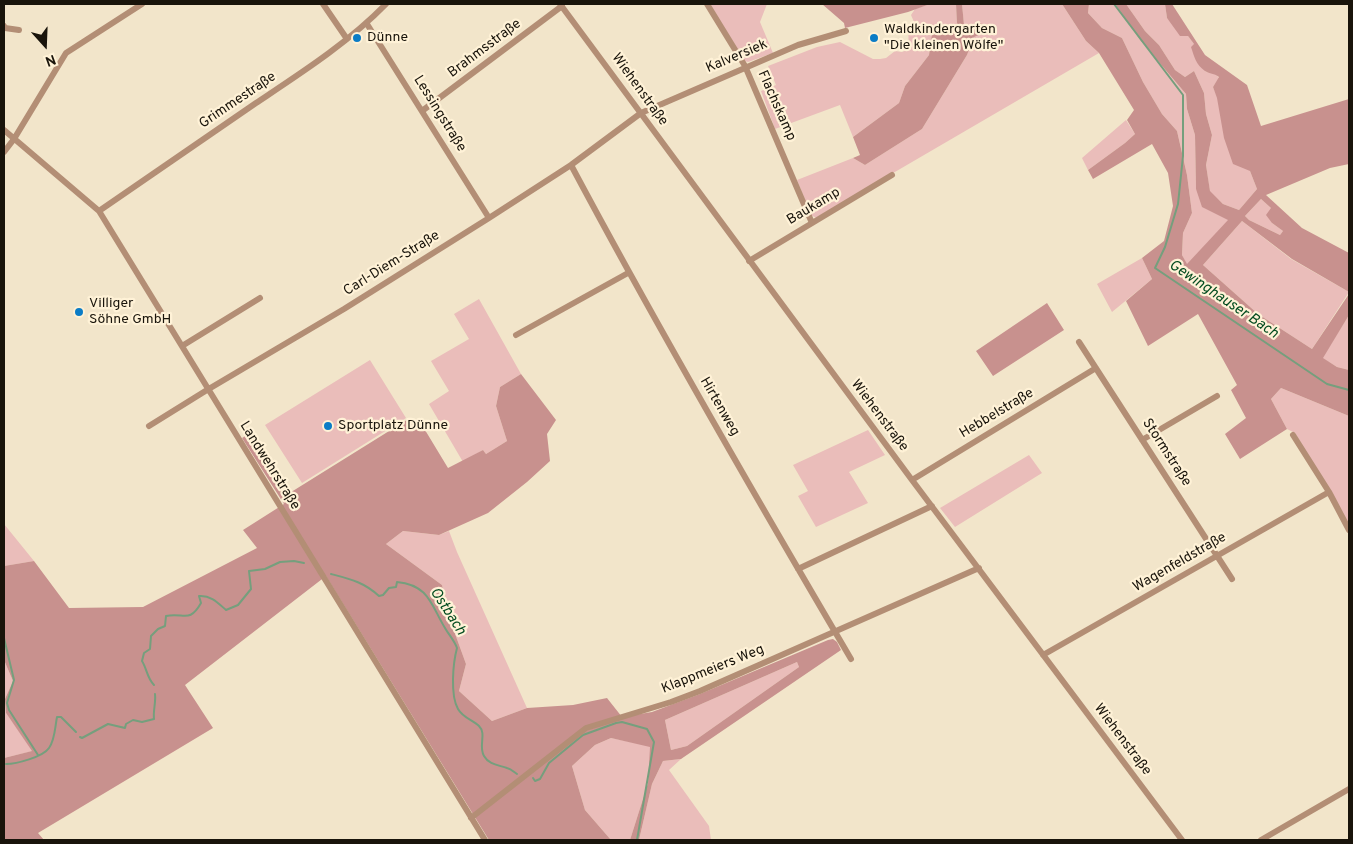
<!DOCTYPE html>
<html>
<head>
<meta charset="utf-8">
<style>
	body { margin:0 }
	#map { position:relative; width:1353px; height:844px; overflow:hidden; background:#f2e5ca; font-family:Overpass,sans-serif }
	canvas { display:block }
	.frame { position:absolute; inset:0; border:5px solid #19140b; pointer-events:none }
	.north { position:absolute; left:20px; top:20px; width:50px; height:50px; -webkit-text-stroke:4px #fff2d7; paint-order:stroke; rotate:160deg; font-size:14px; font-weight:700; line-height:20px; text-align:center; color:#19140b }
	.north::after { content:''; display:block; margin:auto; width:18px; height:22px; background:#19140b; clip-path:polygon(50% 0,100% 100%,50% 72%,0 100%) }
</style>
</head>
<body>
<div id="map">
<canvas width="1353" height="844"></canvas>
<div class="frame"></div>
<div class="north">N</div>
</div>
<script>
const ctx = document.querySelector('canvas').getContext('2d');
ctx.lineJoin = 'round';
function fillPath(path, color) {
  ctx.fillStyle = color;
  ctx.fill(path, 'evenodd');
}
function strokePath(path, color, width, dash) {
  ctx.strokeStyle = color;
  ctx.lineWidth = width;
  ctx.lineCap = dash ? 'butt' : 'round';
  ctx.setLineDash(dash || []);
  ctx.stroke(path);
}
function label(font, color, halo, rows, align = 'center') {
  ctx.font = font + ' Overpass,sans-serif';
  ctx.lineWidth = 4.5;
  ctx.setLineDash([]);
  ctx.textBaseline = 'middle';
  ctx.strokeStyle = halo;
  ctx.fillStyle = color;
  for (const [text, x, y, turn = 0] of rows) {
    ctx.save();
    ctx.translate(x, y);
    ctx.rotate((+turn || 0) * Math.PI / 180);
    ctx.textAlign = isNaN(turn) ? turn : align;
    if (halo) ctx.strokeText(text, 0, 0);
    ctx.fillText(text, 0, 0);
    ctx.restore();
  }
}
const green = new Path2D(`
	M 708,4 L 767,4 L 760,22 L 773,53 L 748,62 L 744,61 Z
	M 930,4 L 956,4 L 957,26 L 933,27 L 929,55 L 905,86 L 899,103 L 853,137 L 840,105 L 775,129 L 761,91 L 776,85 L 768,66 L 817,47 L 840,42 L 873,59 L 880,59 L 886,58 L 895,51 L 902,52 L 909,49 L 908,27 L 914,22 L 911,15 L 915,9 Z
	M 962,4 L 1062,4 L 1086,41 L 1099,53 L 816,218 L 811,215 L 797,180 L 853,158 L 865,165 L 922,129 L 967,55 L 974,37 L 964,26 Z
	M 1089,4 L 1115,4 L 1140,40 L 1186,94 L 1187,109 L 1195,135 L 1196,189 L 1229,220 L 1187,265 L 1182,255 L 1183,233 L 1192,213 L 1187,175 L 1177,131 L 1162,114 L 1143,82 L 1122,38 L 1102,28 L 1088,13 Z
	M 1126,4 L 1165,4 L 1167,18 L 1188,36 L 1194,44 L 1206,72 L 1215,73 L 1219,78 L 1213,87 L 1250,171 L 1257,189 L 1239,210 L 1223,204 L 1210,192 L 1206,165 L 1212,135 L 1206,114 L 1204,93 L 1194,71 L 1185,77 L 1175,70 L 1159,45 L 1145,31 Z
	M 1126,120 L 1135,134 L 1125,143 L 1088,170 L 1082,158 Z
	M 1261,199 L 1271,208 L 1272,223 L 1283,231 L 1280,235 L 1249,220 L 1245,216 Z
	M 1242,221 L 1291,259 L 1349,292 L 1312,349 L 1258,314 L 1203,265 Z
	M 1142,258 L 1152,279 L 1112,312 L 1097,284 Z
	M 479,299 L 521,374 L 500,387 L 496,406 L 507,441 L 486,454 L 483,450 L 463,462 L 429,404 L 449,391 L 431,361 L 469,339 L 454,314 Z
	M 1349,315 L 1349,370 L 1337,367 L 1322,358 Z
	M 370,360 L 406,418 L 302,483 L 265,425 Z
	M 1281,388 L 1349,416 L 1349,525 L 1295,433 L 1287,429 L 1271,399 Z
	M 868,430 L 885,455 L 849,472 L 868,503 L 816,527 L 798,496 L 808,491 L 793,465 Z
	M 1029,455 L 1042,473 L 955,527 L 940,508 Z
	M 4,524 L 34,561 L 4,566 Z
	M 403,531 L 439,535 L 449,531 L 457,552 L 527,708 L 492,721 L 459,691 L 466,664 L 449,617 L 442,585 L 386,544 Z
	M 4,660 L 13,681 L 5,699 L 6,713 L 33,751 L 4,758 Z
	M 797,662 L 799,667 L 687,746 L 671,750 L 665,720 Z
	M 611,738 L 651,746 L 648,783 L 630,840 L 611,840 L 585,810 L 572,766 L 595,745 Z
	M 681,759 L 669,770 L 709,826 L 711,840 L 639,840 L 652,784 L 663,761 Z`);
const forest = new Path2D(`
	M 822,4 L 930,4 L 908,12 L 845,28 L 844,23 Z
	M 956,4 L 962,4 L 964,25 L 981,23 L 985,32 L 974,37 L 967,55 L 922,129 L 865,165 L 853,158 L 860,155 L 853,137 L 899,103 L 905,86 L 929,55 L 933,26 L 957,25 Z
	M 1062,4 L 1089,4 L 1088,13 L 1102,28 L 1122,38 L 1143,82 L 1162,114 L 1177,131 L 1187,175 L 1192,213 L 1183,233 L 1182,255 L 1187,264 L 1228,220 L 1202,207 L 1196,189 L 1195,135 L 1187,109 L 1186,94 L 1140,40 L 1115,4 L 1126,4 L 1145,31 L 1159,45 L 1175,70 L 1185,77 L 1194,71 L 1204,93 L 1206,114 L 1212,135 L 1206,165 L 1210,191 L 1223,204 L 1239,210 L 1257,189 L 1250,171 L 1233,164 L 1224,138 L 1217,98 L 1213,87 L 1219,77 C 1214,73 1210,74 1205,71 C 1196,65 1194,56 1191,47 L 1194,44 L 1188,36 L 1180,36 L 1167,18 L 1165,4 L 1172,4 L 1205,55 L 1247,85 L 1261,126 L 1349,99 L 1349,164 L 1330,168 L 1266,195 L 1302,228 L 1349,253 L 1349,292 L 1292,259 L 1242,221 L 1203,265 L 1258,314 L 1312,349 L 1349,294 L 1349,315 L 1323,358 L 1337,367 L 1349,370 L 1349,416 L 1281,388 L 1271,399 L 1287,429 L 1240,459 L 1225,434 L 1246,418 L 1231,390 L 1237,385 L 1198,314 L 1148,346 L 1126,301 L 1152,279 L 1142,258 L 1164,241 L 1173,206 L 1168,173 L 1152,144 L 1093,179 L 1088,170 L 1125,143 L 1135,134 L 1127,120 L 1134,110 L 1099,53 L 1086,41 ZM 1261,199 L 1271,208 L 1266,215 L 1272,223 L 1283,231 L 1280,235 L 1249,220 L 1245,216 Z
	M 1047,303 L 1064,330 L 993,376 L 976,351 Z
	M 521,374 L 556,420 L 547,434 L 550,461 L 527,482 L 488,513 L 439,535 L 403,531 L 386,544 L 442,585 L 449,617 L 466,664 L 459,691 L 492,721 L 527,708 L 573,705 L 607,698 L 622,717 L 652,712 L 700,694 L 828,640 L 833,639 L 837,642 L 841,650 L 681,759 L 663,761 L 652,784 L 639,840 L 630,840 L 648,783 L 650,747 L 611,738 L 595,745 L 572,766 L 585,810 L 611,840 L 489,840 L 326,576 L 185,685 L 213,728 L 38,833 L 44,840 L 4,840 L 4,758 L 32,751 L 6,713 L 5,699 L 13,681 L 4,660 L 4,566 L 34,561 L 69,608 L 143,607 L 257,548 L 243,530 L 284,504 L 242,438 L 250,433 L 288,494 L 410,418 L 414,426 L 425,430 L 448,468 L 483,450 L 486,454 L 507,441 L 496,406 L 500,387 ZM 797,662 L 799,667 L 687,746 L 671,750 L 665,720 Z`);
const stream = new Path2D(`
	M 1114,4 L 1183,95 L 1183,156 L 1178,204 L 1165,247 L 1155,268 L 1327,384 L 1349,390
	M 331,574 C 350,579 364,582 379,596 L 383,595 L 389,588 L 396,587 L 397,582 C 429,585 431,605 445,628 C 449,635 454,640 457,648 C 453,663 450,695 458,709 C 463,718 473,720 479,726 C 487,734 478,746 484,756 C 489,765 499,765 507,768 C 511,769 514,772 517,774
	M 4,638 L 14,680 L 7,703 L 9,710 L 38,755
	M 154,685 C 147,678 147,669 142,661 L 144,653 L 150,649 L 151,636 L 158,629 L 165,626 L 166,616 C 184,612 189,624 201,603 L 199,596 C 211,595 218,603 226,610 L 238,605 L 251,589 L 249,571 L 265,569 L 280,562 L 294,561 L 304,563
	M 80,737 L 82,738 L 108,724 L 125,728 L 126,724 L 133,720 L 142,722 L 154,719 C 153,710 156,703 155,694
	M 6,764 C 16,764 43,757 49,748 C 55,740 55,727 57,717 L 61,717 L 76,732
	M 533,778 L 535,781 L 540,779 L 549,763 L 583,735 L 616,723 L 622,722 L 647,729 L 654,742 L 637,840`);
const minor = new Path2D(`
	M 323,4 L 347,39
	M 560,4 L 912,480 L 1182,840
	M 707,4 L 745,66 L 812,223
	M 367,24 L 489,218
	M 4,26 L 5,28 L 19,30
	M 422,111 L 562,6
	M 4,130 L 99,211 L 485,840
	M 4,152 L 14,139 L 66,53 L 142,4
	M 571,165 C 660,332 755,496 851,659
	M 99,211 C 151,175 204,139 256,103 C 301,73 348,43 386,4
	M 749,261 L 892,175
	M 516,335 L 628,273
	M 1079,342 L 1232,579
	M 182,346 L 260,298
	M 149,426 L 207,390 L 344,309 L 489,218 L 571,165 L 641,113 L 798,45 L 846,31
	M 1293,435 L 1329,492 L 1349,530
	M 1142,440 L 1217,396
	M 912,480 L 1096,368
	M 798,569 L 932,506
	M 1043,655 L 1329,492
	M 471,818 L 586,728 L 671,702 L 700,691 L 979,568
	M 1261,840 L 1349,789`);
const markers = [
	[357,38,5,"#0b7cc6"],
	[874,38,5,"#0b7cc6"],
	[79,312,5,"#0b7cc6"],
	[328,426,5,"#0b7cc6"]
];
const poiNames = [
	["Waldkindergarten",884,30],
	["\"Die kleinen Wölfe\"",884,46],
	["Dünne",367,38],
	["Villiger",89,304],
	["Söhne GmbH",89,320],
	["Sportplatz Dünne",338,426]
];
const streetNames = [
	["Brahmsstraße",485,49,-37],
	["Kalversiek",737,57,-23],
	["Wiehenstraße",639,90,54],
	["Grimmestraße",238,101,-34],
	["Flachskamp",776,106,66],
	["Lessingstraße",439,114,58],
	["Baukamp",814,207,-31],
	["Carl-Diem-Straße",392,264,-32],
	["Hirtenweg",719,407,60],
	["Hebbelstraße",997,414,-31],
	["Wiehenstraße",879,416,53],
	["Stormstraße",1166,453,57],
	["Landwehrstraße",269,466,58],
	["Wagenfeldstraße",1180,563,-30],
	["Klappmeiers Weg",713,670,-22],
	["Wiehenstraße",1122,740,53]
];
const waterNames = [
	["Gewinghauser Bach",1223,300,34],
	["Ostbach",447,612,57]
];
fillPath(green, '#eabdba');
fillPath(forest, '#c8918e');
strokePath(stream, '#759f7d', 2);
strokePath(minor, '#b38e75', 6);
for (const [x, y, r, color] of markers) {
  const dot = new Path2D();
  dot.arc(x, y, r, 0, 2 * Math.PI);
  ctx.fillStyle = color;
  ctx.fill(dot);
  strokePath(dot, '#fff2d7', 2);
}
label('14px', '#19140b', '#fff2d7', poiNames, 'left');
label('14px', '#19140b', '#fff2d7', streetNames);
label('italic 15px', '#044c20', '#fff2d7', waterNames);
</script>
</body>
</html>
